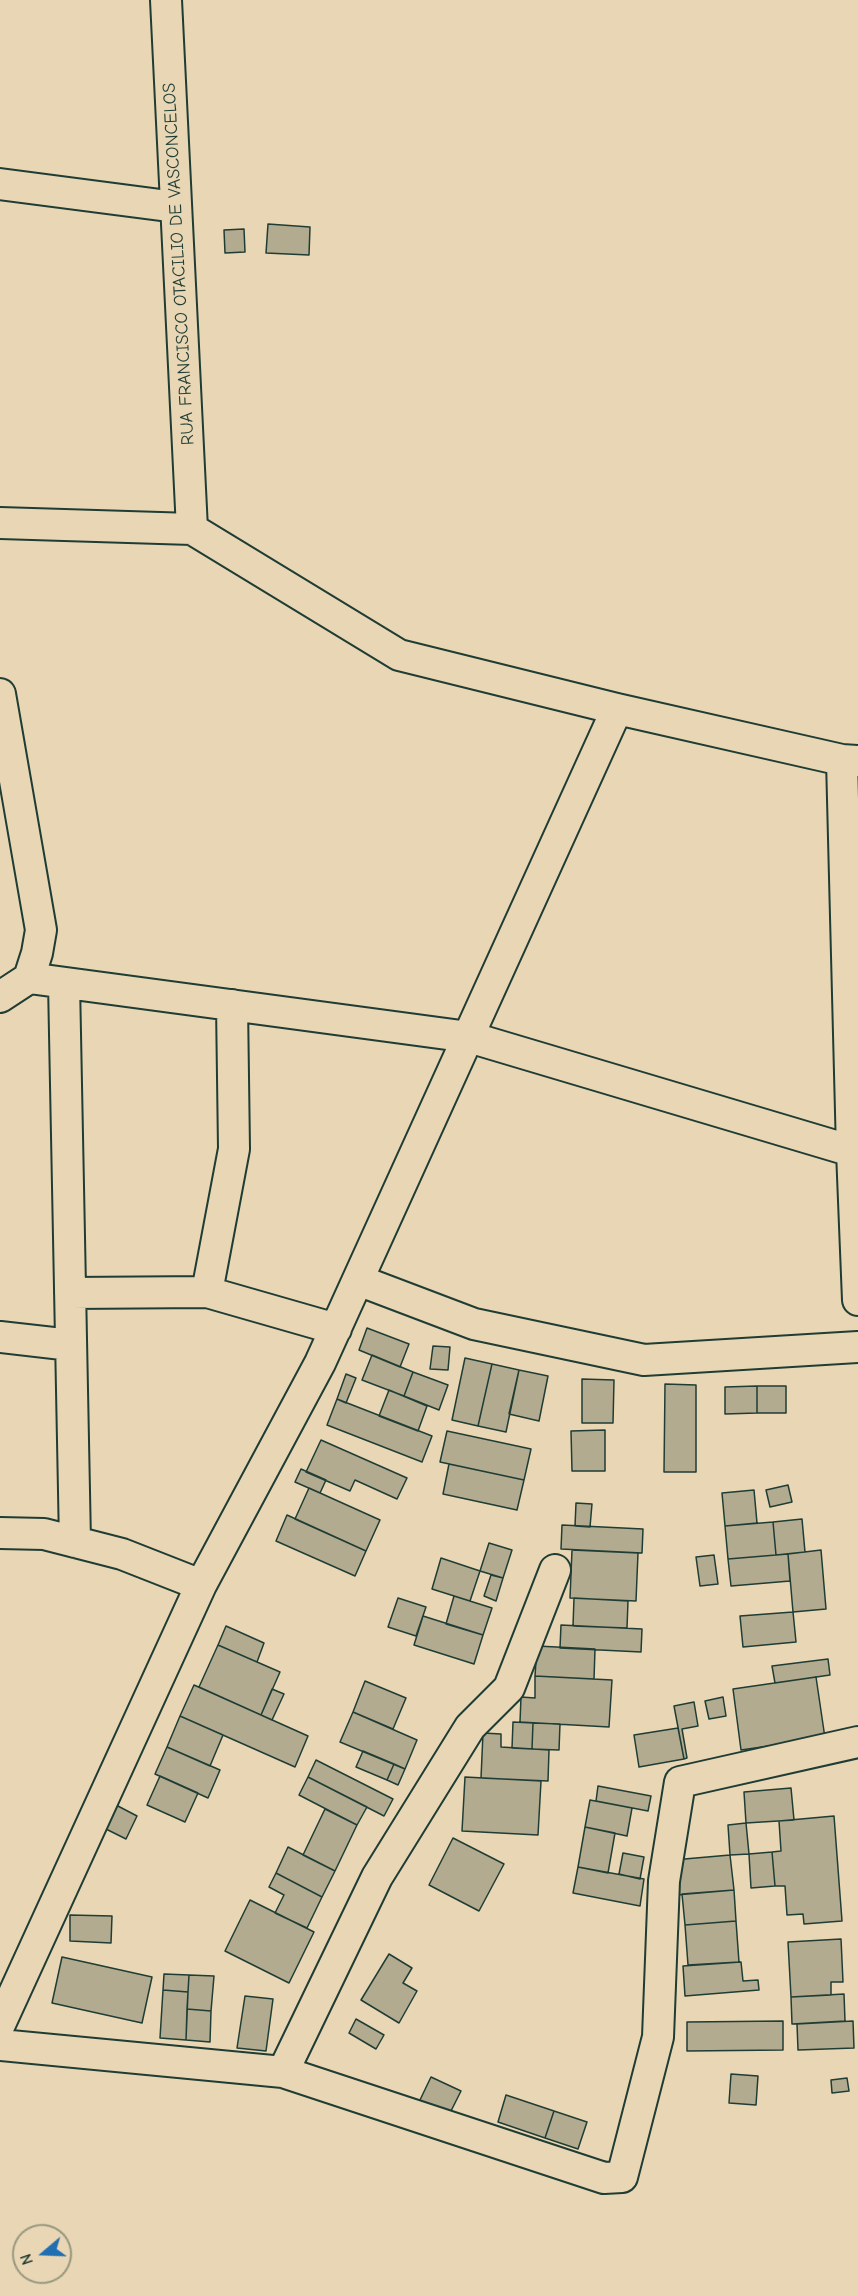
<!DOCTYPE html>
<html>
<head>
<meta charset="utf-8">
<style>
	body { margin:0 }
	#map { position:relative; width:858px; height:2296px; overflow:hidden; background:#e9d6b4; font-family:"Comic Neue",sans-serif }
	canvas { display:block }
	.north { position:absolute; left:12px; top:2224px; width:60px; height:60px; box-sizing:border-box; background:#e9d6b4; border:2px solid #989981; border-radius:50%; rotate:251deg; font-size:16px; font-weight:700; line-height:24px; text-align:center; color:#1f3d34 }
	.north::after { content:''; display:block; margin:auto; width:21px; height:27px; background:#1f6fb2; clip-path:polygon(50% 0,100% 100%,50% 72%,0 100%) }
</style>
</head>
<body>
<div id="map">
<canvas width="858" height="2296"></canvas>
<div class="north">N</div>
</div>
<script>
const ctx = document.querySelector('canvas').getContext('2d');
ctx.lineJoin = 'round';
function fillPath(path, color) {
  ctx.fillStyle = color;
  ctx.fill(path, 'evenodd');
}
function strokePath(path, color, width, dash) {
  ctx.strokeStyle = color;
  ctx.lineWidth = width;
  ctx.lineCap = dash ? 'butt' : 'round';
  ctx.setLineDash(dash || []);
  ctx.stroke(path);
}
function label(font, color, halo, rows, align = 'center') {
  ctx.font = font + ' "Comic Neue",sans-serif';
  ctx.lineWidth = 4.5;
  ctx.setLineDash([]);
  ctx.textBaseline = 'middle';
  ctx.strokeStyle = halo;
  ctx.fillStyle = color;
  for (const [text, x, y, turn = 0] of rows) {
    ctx.save();
    ctx.translate(x, y);
    ctx.rotate((+turn || 0) * Math.PI / 180);
    ctx.textAlign = isNaN(turn) ? turn : align;
    if (halo) ctx.strokeText(text, 0, 0);
    ctx.fillText(text, 0, 0);
    ctx.restore();
  }
}
const building = new Path2D(`
	M 268,224 L 310,227 L 309,255 L 266,253 Z
	M 244,229 L 245,252 L 225,253 L 224,230 Z
	M 367,1328 L 409,1344 L 400,1367 L 359,1350 Z
	M 433,1346 L 450,1347 L 448,1370 L 430,1369 Z
	M 372,1355 L 413,1372 L 404,1396 L 362,1380 Z
	M 465,1358 L 492,1364 L 478,1426 L 452,1420 Z
	M 492,1364 L 519,1370 L 506,1432 L 478,1426 Z
	M 519,1370 L 548,1376 L 539,1421 L 509,1414 Z
	M 413,1372 L 448,1385 L 439,1410 L 404,1396 Z
	M 346,1374 L 356,1378 L 346,1403 L 337,1399 Z
	M 582,1379 L 614,1380 L 613,1423 L 582,1423 Z
	M 665,1384 L 696,1385 L 696,1472 L 664,1472 Z
	M 757,1386 L 786,1386 L 786,1413 L 757,1413 Z
	M 757,1386 L 757,1413 L 725,1414 L 725,1387 Z
	M 389,1390 L 427,1406 L 418,1431 L 379,1416 Z
	M 337,1399 L 432,1436 L 422,1462 L 327,1425 Z
	M 605,1430 L 605,1471 L 572,1471 L 571,1431 Z
	M 447,1431 L 531,1449 L 524,1480 L 440,1462 Z
	M 321,1440 L 407,1478 L 397,1499 L 355,1480 L 350,1491 L 306,1472 Z
	M 449,1464 L 524,1480 L 517,1510 L 443,1494 Z
	M 301,1469 L 326,1480 L 320,1493 L 295,1482 Z
	M 788,1485 L 792,1502 L 770,1507 L 766,1490 Z
	M 309,1488 L 380,1520 L 366,1551 L 295,1519 Z
	M 754,1490 L 757,1523 L 725,1526 L 722,1493 Z
	M 576,1503 L 592,1504 L 590,1527 L 575,1526 Z
	M 287,1515 L 366,1551 L 355,1576 L 276,1541 Z
	M 802,1519 L 805,1552 L 776,1555 L 773,1522 Z
	M 773,1522 L 776,1555 L 728,1559 L 725,1526 Z
	M 562,1525 L 643,1529 L 642,1553 L 561,1549 Z
	M 489,1543 L 512,1550 L 503,1578 L 480,1571 Z
	M 572,1550 L 638,1553 L 636,1601 L 570,1598 Z
	M 821,1550 L 826,1609 L 793,1612 L 788,1554 Z
	M 788,1554 L 790,1581 L 731,1586 L 728,1559 Z
	M 714,1555 L 718,1584 L 700,1586 L 696,1557 Z
	M 441,1558 L 480,1571 L 470,1601 L 432,1589 Z
	M 491,1575 L 503,1578 L 496,1601 L 484,1596 Z
	M 454,1596 L 492,1608 L 483,1635 L 446,1624 Z
	M 398,1598 L 426,1607 L 416,1636 L 388,1627 Z
	M 574,1598 L 628,1601 L 627,1628 L 573,1626 Z
	M 793,1612 L 796,1642 L 743,1647 L 740,1616 Z
	M 423,1616 L 483,1635 L 474,1664 L 414,1645 Z
	M 561,1625 L 642,1629 L 641,1652 L 560,1648 Z
	M 226,1626 L 264,1643 L 257,1662 L 218,1645 Z
	M 218,1645 L 280,1672 L 261,1715 L 199,1687 Z
	M 537,1646 L 595,1649 L 594,1679 L 535,1676 Z
	M 828,1659 L 830,1675 L 775,1683 L 772,1666 Z
	M 535,1676 L 612,1680 L 609,1727 L 520,1722 L 521,1697 L 535,1698 Z
	M 816,1677 L 825,1738 L 741,1750 L 733,1689 Z
	M 365,1681 L 406,1698 L 393,1729 L 353,1712 Z
	M 194,1685 L 308,1736 L 295,1767 L 180,1716 Z
	M 272,1689 L 284,1694 L 272,1720 L 261,1715 Z
	M 723,1697 L 726,1716 L 709,1719 L 705,1701 Z
	M 694,1702 L 698,1726 L 682,1729 L 687,1758 L 684,1759 L 674,1706 Z
	M 353,1712 L 417,1740 L 405,1769 L 340,1742 Z
	M 180,1716 L 223,1735 L 210,1766 L 167,1747 Z
	M 513,1722 L 533,1723 L 532,1749 L 512,1748 Z
	M 533,1723 L 560,1724 L 559,1750 L 532,1749 Z
	M 678,1728 L 684,1759 L 639,1767 L 634,1735 Z
	M 483,1733 L 501,1734 L 501,1747 L 549,1750 L 548,1781 L 481,1778 Z
	M 167,1747 L 220,1770 L 208,1798 L 155,1774 Z
	M 363,1751 L 394,1764 L 387,1780 L 356,1767 Z
	M 316,1760 L 393,1799 L 384,1816 L 308,1777 Z
	M 394,1764 L 405,1769 L 398,1785 L 387,1780 Z
	M 160,1776 L 198,1793 L 185,1822 L 147,1805 Z
	M 308,1777 L 367,1807 L 357,1825 L 299,1795 Z
	M 465,1777 L 541,1781 L 538,1835 L 462,1831 Z
	M 598,1786 L 651,1796 L 648,1811 L 596,1801 Z
	M 791,1788 L 794,1820 L 746,1823 L 744,1792 Z
	M 590,1800 L 632,1808 L 627,1836 L 585,1827 Z
	M 116,1805 L 137,1816 L 126,1839 L 104,1828 Z
	M 325,1809 L 357,1825 L 335,1871 L 303,1855 Z
	M 834,1816 L 842,1921 L 804,1924 L 803,1914 L 787,1915 L 785,1886 L 775,1886 L 772,1852 L 781,1851 L 779,1821 Z
	M 746,1823 L 749,1854 L 730,1855 L 728,1825 Z
	M 585,1827 L 615,1833 L 608,1873 L 578,1867 Z
	M 453,1838 L 504,1864 L 479,1911 L 429,1885 Z
	M 288,1847 L 335,1871 L 322,1897 L 276,1873 Z
	M 772,1852 L 775,1886 L 751,1888 L 749,1854 Z
	M 623,1853 L 644,1857 L 640,1879 L 619,1874 Z
	M 730,1855 L 734,1890 L 676,1895 L 673,1860 Z
	M 578,1867 L 644,1879 L 640,1906 L 573,1893 Z
	M 276,1873 L 322,1897 L 307,1928 L 275,1913 L 284,1895 L 269,1887 Z
	M 734,1890 L 736,1921 L 685,1925 L 682,1894 Z
	M 250,1900 L 314,1932 L 289,1983 L 225,1951 Z
	M 70,1915 L 112,1916 L 111,1943 L 70,1941 Z
	M 736,1921 L 739,1962 L 688,1965 L 685,1925 Z
	M 841,1939 L 843,1982 L 831,1982 L 831,1995 L 791,1997 L 788,1942 Z
	M 389,1954 L 412,1968 L 403,1983 L 417,1991 L 399,2023 L 361,2000 Z
	M 62,1957 L 152,1977 L 142,2023 L 52,2003 Z
	M 741,1962 L 743,1981 L 758,1980 L 759,1990 L 685,1996 L 683,1966 Z
	M 164,1974 L 189,1975 L 188,1992 L 163,1990 Z
	M 189,1975 L 214,1976 L 211,2011 L 187,2009 Z
	M 163,1990 L 188,1992 L 186,2040 L 160,2038 Z
	M 844,1994 L 845,2021 L 792,2024 L 791,1997 Z
	M 245,1996 L 273,1999 L 266,2051 L 237,2048 Z
	M 187,2009 L 211,2011 L 210,2042 L 186,2040 Z
	M 356,2019 L 384,2035 L 376,2049 L 349,2033 Z
	M 783,2021 L 783,2050 L 687,2051 L 687,2022 Z
	M 853,2021 L 854,2048 L 798,2050 L 797,2024 Z
	M 731,2074 L 758,2076 L 756,2105 L 729,2103 Z
	M 431,2077 L 461,2091 L 448,2117 L 419,2102 Z
	M 847,2078 L 849,2091 L 832,2093 L 831,2080 Z
	M 506,2095 L 554,2111 L 545,2138 L 498,2122 Z
	M 554,2111 L 587,2122 L 578,2149 L 545,2138 Z`);
const minor = new Path2D(`
	M 166,0 L 192,529
	M 0,184 L 176,207
	M 0,523 L 192,529 L 399,655 L 617,709 L 842,760 L 858,761
	M 0,694 L 41,930 L 37,953 L 29,978 L 0,997
	M 842,760 L 852,1151 L 858,1300
	M 29,978 L 469,1037 L 852,1151
	M 64,983 L 75,1542
	M 358,1280 L 474,1324 L 644,1360 L 858,1347
	M 207,1292 L 234,1149 L 232,1005
	M 70,1293 L 207,1292 L 336,1329
	M 0,1337 L 71,1345
	M 0,1533 L 44,1534 L 122,1554 L 201,1585
	M 0,2024 L 201,1585 L 320,1363 L 617,709
	M 0,2045 L 283,2072 L 604,2178 L 622,2177 L 658,2037 L 664,1881 L 680,1782 L 858,1742
	M 283,2072 L 377,1877 L 470,1727 L 509,1688 L 555,1570`);
const streetNames = [
	["RUA FRANCISCO OTACILIO DE VASCONCELOS",179,264,-93]
];
fillPath(building, '#b2ab90');
strokePath(building, '#1f3d34', 1.5);
strokePath(minor, '#1f3d34', 34);
strokePath(minor, '#e9d6b4', 30);
label('18px', '#1f3d34', '#e9d6b4', streetNames);
</script>
</body>
</html>
